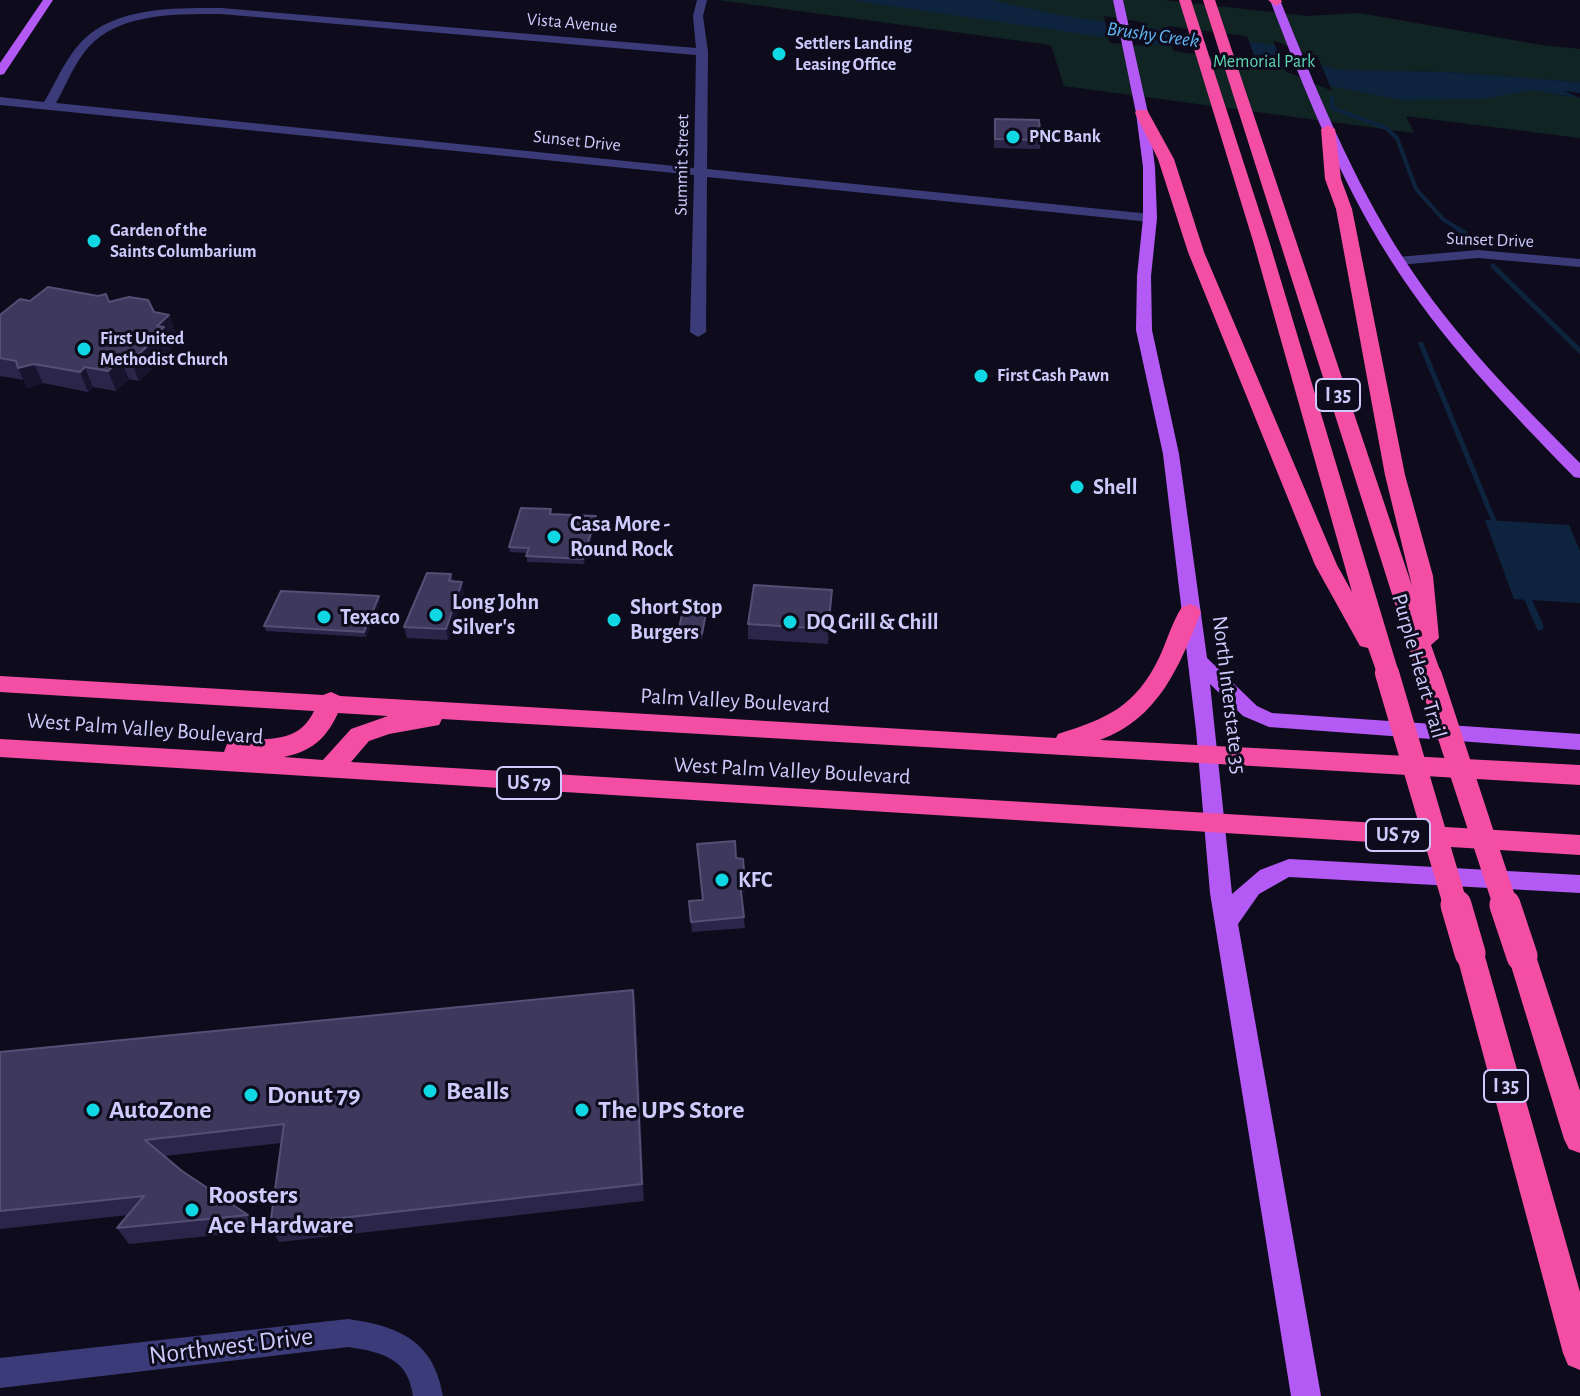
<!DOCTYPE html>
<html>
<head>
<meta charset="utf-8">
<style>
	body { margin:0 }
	canvas { display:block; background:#0e0c1c }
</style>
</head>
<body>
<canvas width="1580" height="1396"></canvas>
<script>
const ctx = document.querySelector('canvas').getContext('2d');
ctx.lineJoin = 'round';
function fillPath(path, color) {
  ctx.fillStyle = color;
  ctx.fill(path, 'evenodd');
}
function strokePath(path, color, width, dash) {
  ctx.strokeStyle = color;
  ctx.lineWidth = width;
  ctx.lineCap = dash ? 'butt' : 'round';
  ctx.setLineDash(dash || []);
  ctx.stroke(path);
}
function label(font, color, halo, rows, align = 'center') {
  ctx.font = font + ' "Alegreya Sans",sans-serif';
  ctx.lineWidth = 6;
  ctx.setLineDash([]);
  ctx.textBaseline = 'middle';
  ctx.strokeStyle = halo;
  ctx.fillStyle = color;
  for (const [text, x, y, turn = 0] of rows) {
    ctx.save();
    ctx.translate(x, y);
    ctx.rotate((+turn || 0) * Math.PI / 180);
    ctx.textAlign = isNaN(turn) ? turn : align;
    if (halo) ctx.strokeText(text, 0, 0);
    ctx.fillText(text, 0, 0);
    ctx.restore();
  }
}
const green = new Path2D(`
	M 718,0 L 1163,0 L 1307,16 L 1359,13 L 1541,45 L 1580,49 L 1580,82 L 1448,72 L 1341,70 L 1324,66 L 1400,100 L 1533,90 L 1580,98 L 1580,138 L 1406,116 L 1414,133 L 1064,86 L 1051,45 Z`);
const water = new Path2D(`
	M 850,0 L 991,0 L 1059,15 L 1280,46 L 1324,66 L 1341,70 L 1448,72 L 1580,82 L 1580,93 L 1564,91 L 1580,98 L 1532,90 L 1483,99 L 1400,100 L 1331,86 L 1273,62 Z
	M 1485,520 L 1569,525 L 1580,551 L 1580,603 L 1514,599 Z`);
const pier = new Path2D(`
	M 1104,16 L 1142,22 L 1147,46 L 1110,43 Z
	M 1167,26 L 1247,36 L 1257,63 L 1173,51 Z
	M 1273,40 L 1319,59 L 1332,91 L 1285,71 Z`);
const streamFar2 = new Path2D(`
	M 1332,97 L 1332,108 L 1386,128 L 1397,138 L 1416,189 L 1444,220 L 1462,231`);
const streamFar1 = new Path2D(`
	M 1458,229 L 1465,233
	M 1493,266 L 1580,351
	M 1421,344 L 1496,526`);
const stream = new Path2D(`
	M 1525,592 L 1540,627`);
const minor = new Path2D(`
	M 697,0 L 707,0 L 703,16 L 708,52 L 707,169 L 1150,214 L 1157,218 L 1150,222 L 707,177 L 706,332 L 698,337 L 690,332 L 694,175 L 0,105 L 0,97 L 44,102 C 55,84 63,64 76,48 C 109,6 173,8 221,8 L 696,48 L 693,16 ZM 221,14 L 696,55 L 694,168 L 56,103 C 65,87 72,69 83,54 C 113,12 175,14 221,14 Z
	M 1478,250 L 1580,259 L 1580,267 L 1478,258 L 1398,265 L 1391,261 L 1398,257 Z
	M 348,1319 C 399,1326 434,1341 443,1396 L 413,1396 C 408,1358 382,1352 348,1347 L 0,1388 L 0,1358 Z`);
const major = new Path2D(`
	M 43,0 L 53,0 L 4,74 L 0,75 L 0,63 Z
	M 1113,0 L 1123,0 L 1148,113 L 1155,167 L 1157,218 L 1151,276 L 1152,330 L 1179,454 L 1207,658 L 1257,706 L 1272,713 L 1580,734 L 1580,750 L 1269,727 L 1243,716 L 1210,684 L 1232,894 L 1260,870 L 1289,859 L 1580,875 L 1580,893 L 1289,877 L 1259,894 L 1238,924 L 1321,1396 L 1291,1396 L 1210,893 L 1196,730 L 1163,454 L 1136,330 L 1137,276 L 1143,218 L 1143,167 L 1136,113 Z
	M 1270,0 L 1280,0 C 1316,89 1352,179 1404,259 C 1453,335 1517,400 1580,463 L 1580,478 L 1574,477 C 1508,409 1441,340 1390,259 C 1339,178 1304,89 1270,0 Z`);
const highway = new Path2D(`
	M 1179,0 L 1191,0 L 1269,241 L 1399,673 L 1395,679 L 1387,681 L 1379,679 L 1368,648 L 1360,646 L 1315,565 L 1188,252 L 1158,159 L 1135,113 L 1137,110 L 1147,110 L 1174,159 L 1204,252 L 1337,565 L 1352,592 L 1253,241 Z
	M 1203,0 L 1215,0 L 1412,586 L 1385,475 L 1336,209 L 1325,179 L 1321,129 L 1328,125 L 1335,129 L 1341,179 L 1352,209 L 1405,475 L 1433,576 L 1439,638 L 1431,645 L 1442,676 L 1438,682 L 1430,684 L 1422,682 L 1418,676 Z
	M 1268,0 L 1281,0 L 1282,2 L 1276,6 Z
	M 1190,604 L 1198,607 L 1201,612 C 1179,667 1159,718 1100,740 L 1580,765 L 1580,785 L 442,719 L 439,725 L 389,734 L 369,741 L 351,762 L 1580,835 L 1580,855 L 0,757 L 0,739 L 224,752 L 227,744 C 261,734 296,749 314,711 L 0,692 L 0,676 L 323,695 L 331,692 L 340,696 L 1056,738 L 1058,734 C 1108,718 1135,707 1159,658 C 1167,641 1172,622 1182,607 ZM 338,713 L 388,716 L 351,729 L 323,760 L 284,757 C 312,751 326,739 338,713 Z
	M 1470,941 L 1480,945 L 1484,953 L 1580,1292 L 1580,1370 L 1568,1365 L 1563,1353 L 1456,953 L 1460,945 Z
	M 1522,944 L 1532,948 L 1536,956 L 1580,1091 L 1580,1153 L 1569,1149 L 1564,1139 L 1508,956 L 1512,948 Z`);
const highwayBridgeFar1 = new Path2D(`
	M 1387,673 L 1456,907
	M 1430,676 L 1506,907`);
const highwayBridge = new Path2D(`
	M 1456,905 L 1470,953
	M 1505,905 L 1522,956`);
const wall = new Path2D(`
	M 995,119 L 1041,140 L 1040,149 L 994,148 Z
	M 30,301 L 109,302 L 169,315 L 176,334 L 169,341 L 171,347 L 169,348 L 170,351 L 139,381 L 129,379 L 116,391 L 93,387 L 88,392 L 43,383 L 27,388 L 24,380 L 0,376 L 0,315 Z
	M 552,514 L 596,521 L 584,564 L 527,562 L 527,553 L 510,552 L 509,547 Z
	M 451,574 L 453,581 L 464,592 L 448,640 L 407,638 L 404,627 Z
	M 832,590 L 828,644 L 748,639 L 748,624 Z
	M 379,596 L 380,602 L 366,637 L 266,631 L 264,626 Z
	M 707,607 L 707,613 L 702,639 L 679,637 L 678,632 Z
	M 736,858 L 745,892 L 741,893 L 745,928 L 692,932 L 689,901 L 702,900 Z
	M 633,990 L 636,1008 L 644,1201 L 279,1242 L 270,1226 L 281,1143 L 164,1156 L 182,1171 L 248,1215 L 258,1231 L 129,1244 L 117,1228 L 128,1215 L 0,1229 L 0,1052 Z`);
const shadedWall = new Path2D(`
	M 169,315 L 176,334 L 169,341 L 171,347 L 169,348 L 170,351 L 139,381 L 131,361 L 157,326 Z
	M 121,359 L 129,379 L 116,391 L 108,371 Z
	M 34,364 L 43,383 L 27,388 L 18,368 Z
	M 85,367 L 93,387 L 88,392 L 80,372 Z
	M 596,516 L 596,521 L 584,564 L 583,559 Z
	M 462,582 L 464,592 L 448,640 L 446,629 Z
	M 832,590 L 832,606 L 828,644 L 828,629 Z
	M 379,596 L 380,602 L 366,637 L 364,632 Z
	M 707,607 L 707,613 L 702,639 L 702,634 Z
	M 745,881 L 745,892 L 741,893 L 740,883 Z
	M 633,990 L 636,1008 L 644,1201 L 642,1184 Z`);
const building = new Path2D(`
	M 995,119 L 1039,120 L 1041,140 L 995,139 Z
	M 48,287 L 98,296 L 106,294 L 109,302 L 129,297 L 148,300 L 154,312 L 169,315 L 157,326 L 164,327 L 160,331 L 163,332 L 131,361 L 121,359 L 108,371 L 85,367 L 80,372 L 34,364 L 18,368 L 16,361 L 0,358 L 0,315 L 20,299 L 30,301 Z
	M 521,508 L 551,509 L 550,514 L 596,516 L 583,559 L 526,556 L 529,548 L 509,547 Z
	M 427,573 L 451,574 L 449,581 L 462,582 L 446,629 L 404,627 Z
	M 754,585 L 832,590 L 828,629 L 748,624 Z
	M 281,591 L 379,596 L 364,632 L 264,626 Z
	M 684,606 L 707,607 L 702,634 L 678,632 Z
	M 735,841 L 736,858 L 743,859 L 745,881 L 740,883 L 744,917 L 691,922 L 689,901 L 703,900 L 697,844 Z
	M 633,990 L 642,1184 L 270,1226 L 284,1124 L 145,1140 L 182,1171 L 248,1215 L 117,1228 L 144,1196 L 0,1211 L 0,1052 Z`);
const markers = [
	[779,54,8,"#0fd7e3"],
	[1013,137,8,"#0fd7e3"],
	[94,241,8,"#0fd7e3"],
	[84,349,8,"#0fd7e3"],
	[981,376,8,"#0fd7e3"],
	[1077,487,8,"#0fd7e3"],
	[554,537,8,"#0fd7e3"],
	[436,615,8,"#0fd7e3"],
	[324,617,8,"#0fd7e3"],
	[614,620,8,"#0fd7e3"],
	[790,622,8,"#0fd7e3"],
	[722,880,8,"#0fd7e3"],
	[430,1091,8,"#0fd7e3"],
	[251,1095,8,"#0fd7e3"],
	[93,1110,8,"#0fd7e3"],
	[582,1110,8,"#0fd7e3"],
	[192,1210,8,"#0fd7e3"]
];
const farStreetnames = [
	["Vista Avenue",572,23,5],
	["Sunset Drive",577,141,6],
	["Summit Street",682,165,-89],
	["Sunset Drive",1490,240,2]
];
const farPoinames = [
	["Settlers Landing",795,44],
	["Leasing Office",795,65],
	["PNC Bank",1029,137],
	["Garden of the",110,231],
	["Saints Columbarium",110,252],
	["First United",100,339],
	["Methodist Church",100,360],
	["First Cash Pawn",997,376]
];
const farParknames = [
	["Memorial Park",1264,62]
];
const farWaternames = [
	["Brushy Creek",1153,35,8]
];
const shields = [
	[1338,395,44],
	[529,783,64],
	[1398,835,64],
	[1506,1086,44]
];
const shieldNames = [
	["I 35",1338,395],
	["US 79",529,783],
	["US 79",1398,835],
	["I 35",1506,1086]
];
const poiNames = [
	["Shell",1093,487],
	["Casa More -",570,524],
	["Round Rock",570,549],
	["Long John",452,602],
	["Silver's",452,627],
	["Short Stop",630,607],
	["Burgers",630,632],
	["Texaco",340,617],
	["DQ Grill & Chill",806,622],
	["KFC",738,880]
];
const streetNames = [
	["Purple Heart Trail",1419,666,74],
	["North Interstate 35",1229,695,83],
	["Palm Valley Boulevard",735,701,3],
	["West Palm Valley Boulevard",145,729,4],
	["West Palm Valley Boulevard",792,771,3]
];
const nearPoinames = [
	["Bealls",446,1091],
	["Donut 79",267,1095],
	["AutoZone",109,1110],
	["The UPS Store",598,1110],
	["Roosters",208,1195],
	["Ace Hardware",208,1225]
];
const nearStreetnames = [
	["Northwest Drive",231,1346,-7]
];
fillPath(green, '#102523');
fillPath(water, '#0e233e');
fillPath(pier, '#0e0c1c');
strokePath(streamFar2, '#0e233e', 4);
strokePath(streamFar1, '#0e233e', 5);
strokePath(stream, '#0e233e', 7);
fillPath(minor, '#3a3b78');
fillPath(major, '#b359f4');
fillPath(highway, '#f44ea4');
strokePath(highwayBridgeFar1, '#f44ea4', 24);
strokePath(highwayBridge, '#f44ea4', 31);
fillPath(wall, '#2b2649');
fillPath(shadedWall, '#18142f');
fillPath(building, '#3d385c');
strokePath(building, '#544f75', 2);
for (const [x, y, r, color] of markers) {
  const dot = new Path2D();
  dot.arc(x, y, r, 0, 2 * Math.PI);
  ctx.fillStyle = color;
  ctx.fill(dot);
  strokePath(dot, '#0e0c1c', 3);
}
label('18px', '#cecbfc', '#0e0c1c', farStreetnames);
label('bold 18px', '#cecbfc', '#0e0c1c', farPoinames, 'left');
label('18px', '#5dd6b2', '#0e0c1c', farParknames);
label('italic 20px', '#5fb6f5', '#0e0c1c', farWaternames);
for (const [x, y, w] of shields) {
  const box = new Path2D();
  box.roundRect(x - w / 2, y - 16, w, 32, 6);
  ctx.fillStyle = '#0e0c1c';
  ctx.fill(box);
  strokePath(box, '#cecbfc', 2);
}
label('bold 20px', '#cecbfc', null, shieldNames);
label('bold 22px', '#cecbfc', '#0e0c1c', poiNames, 'left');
label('22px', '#cecbfc', '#0e0c1c', streetNames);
label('bold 26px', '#cecbfc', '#0e0c1c', nearPoinames, 'left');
label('26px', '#cecbfc', '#0e0c1c', nearStreetnames);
</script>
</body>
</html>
